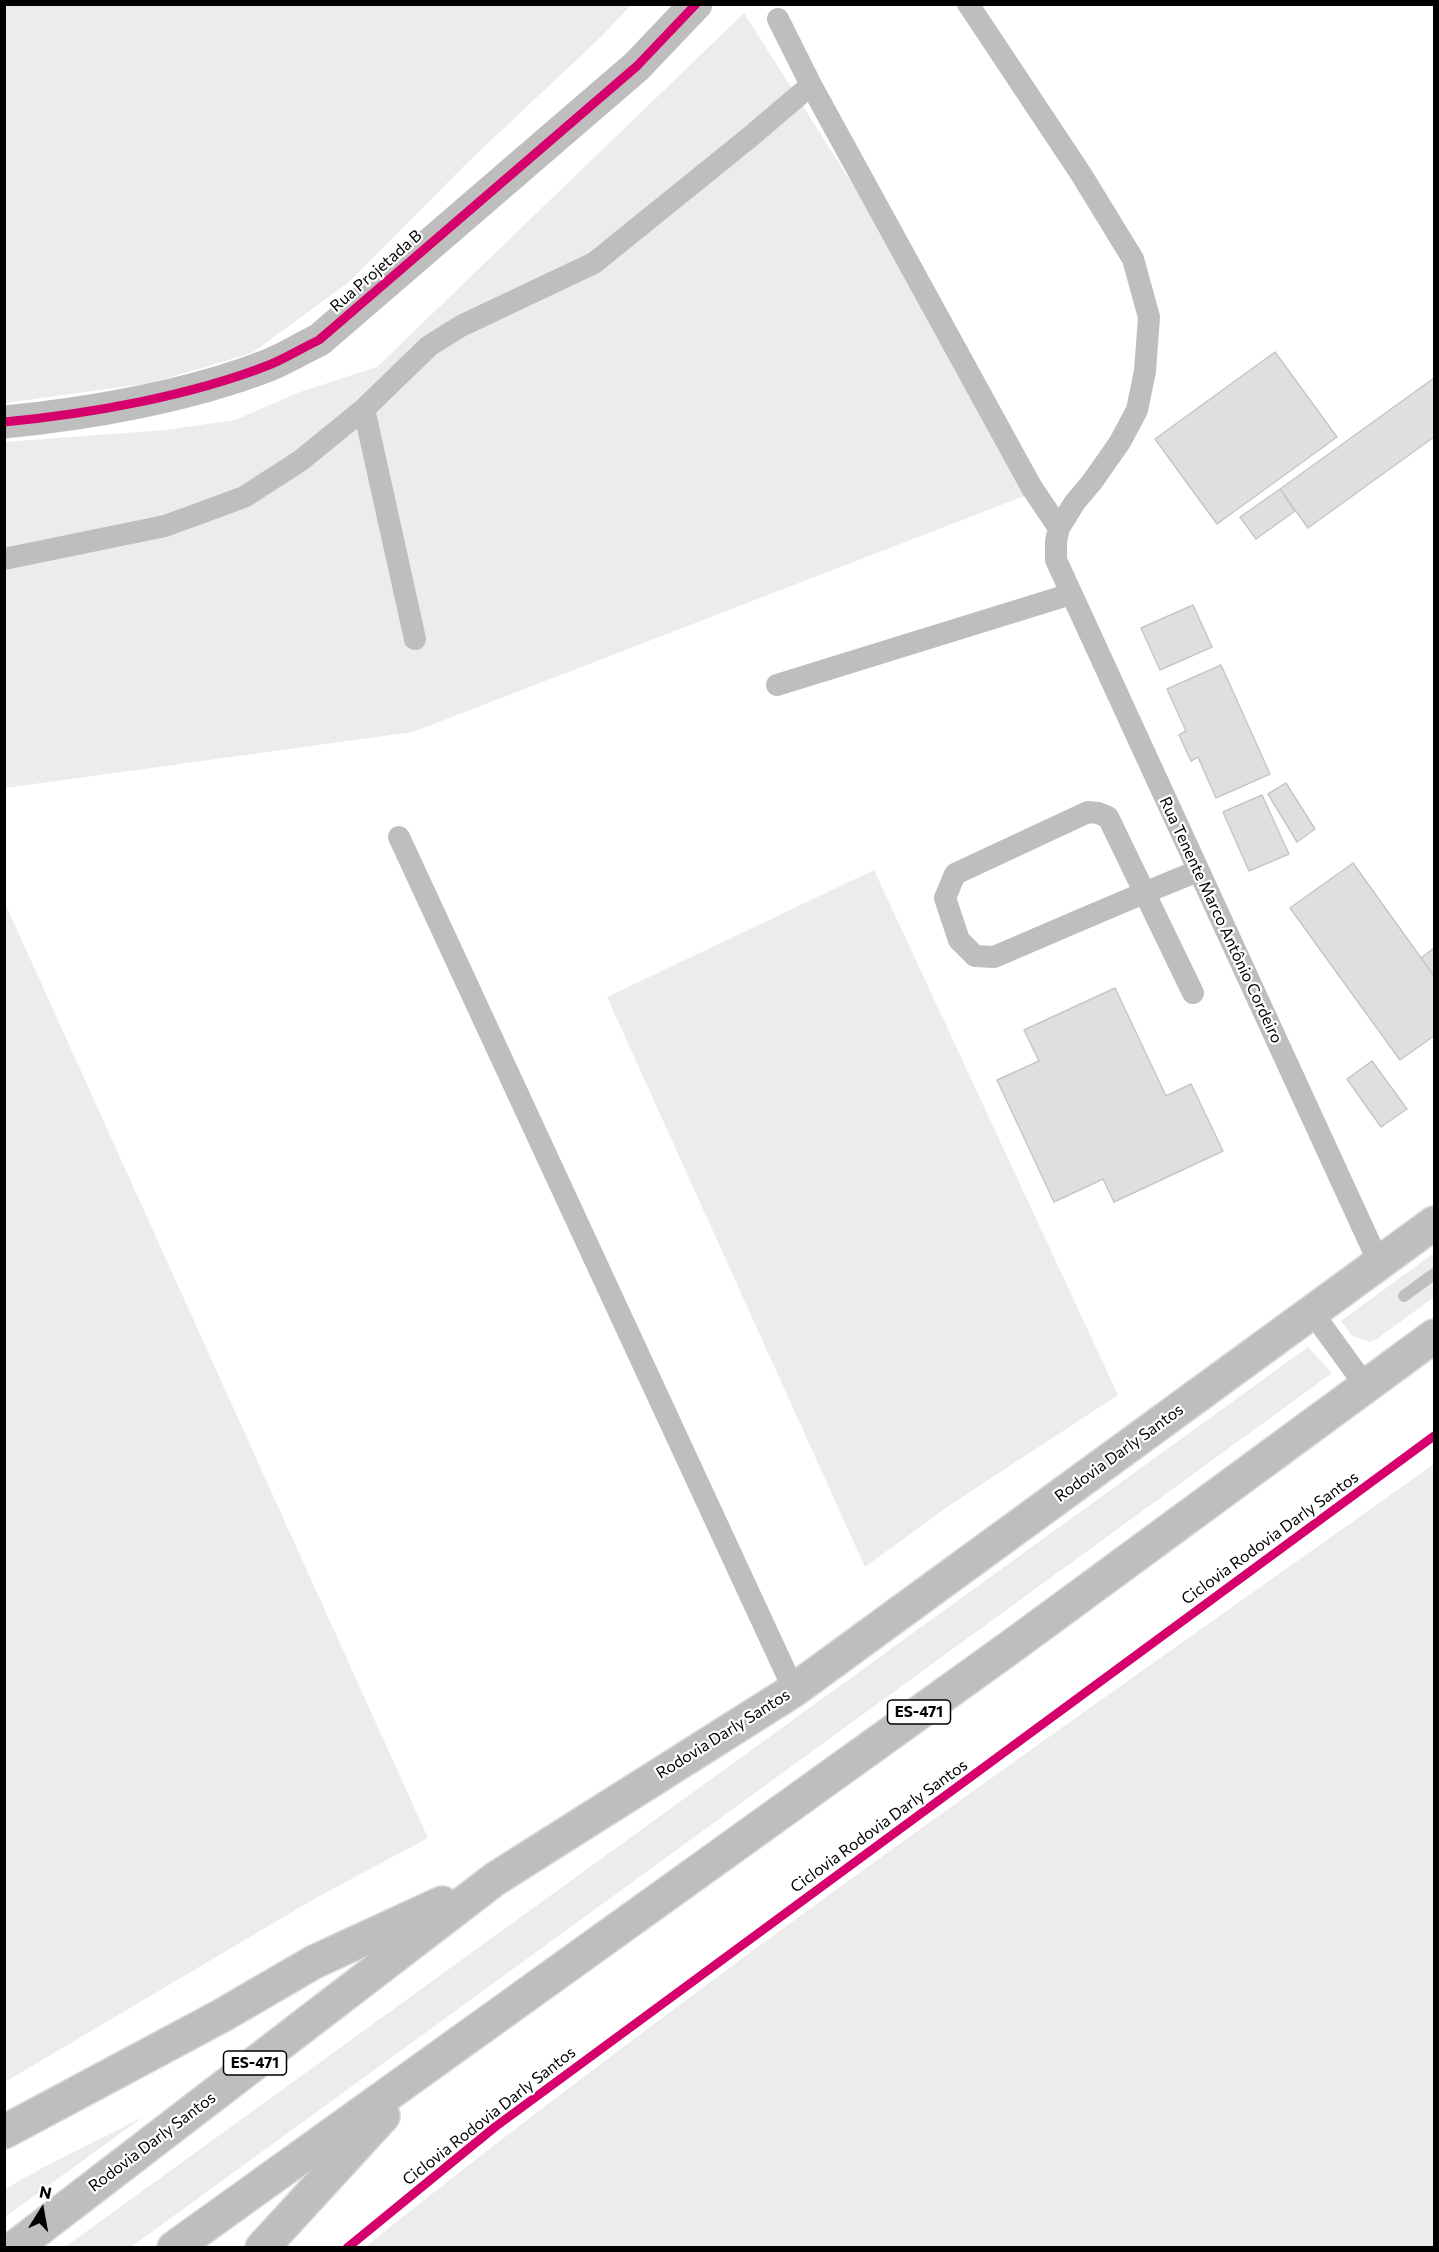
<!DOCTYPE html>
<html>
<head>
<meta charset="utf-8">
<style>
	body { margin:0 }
	#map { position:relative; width:1439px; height:2252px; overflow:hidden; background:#fff; font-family:Commissioner,sans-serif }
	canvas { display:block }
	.frame { position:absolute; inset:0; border:6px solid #000; pointer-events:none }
	.north { position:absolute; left:12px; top:2180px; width:60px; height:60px; -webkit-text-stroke:4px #fff; paint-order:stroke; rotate:11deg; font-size:16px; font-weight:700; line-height:24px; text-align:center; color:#000 }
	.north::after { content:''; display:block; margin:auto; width:21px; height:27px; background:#000; clip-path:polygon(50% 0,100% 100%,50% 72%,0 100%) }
</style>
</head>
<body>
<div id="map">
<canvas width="1439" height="2252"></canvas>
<div class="frame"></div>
<div class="north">N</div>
</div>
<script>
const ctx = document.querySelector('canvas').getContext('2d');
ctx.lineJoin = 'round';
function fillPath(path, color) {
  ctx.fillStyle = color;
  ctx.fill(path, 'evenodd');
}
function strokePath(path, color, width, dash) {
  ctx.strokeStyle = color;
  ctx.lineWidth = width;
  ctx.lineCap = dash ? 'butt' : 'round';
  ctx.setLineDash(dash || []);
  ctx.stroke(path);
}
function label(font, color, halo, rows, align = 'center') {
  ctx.font = font + ' Commissioner,sans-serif';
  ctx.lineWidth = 4.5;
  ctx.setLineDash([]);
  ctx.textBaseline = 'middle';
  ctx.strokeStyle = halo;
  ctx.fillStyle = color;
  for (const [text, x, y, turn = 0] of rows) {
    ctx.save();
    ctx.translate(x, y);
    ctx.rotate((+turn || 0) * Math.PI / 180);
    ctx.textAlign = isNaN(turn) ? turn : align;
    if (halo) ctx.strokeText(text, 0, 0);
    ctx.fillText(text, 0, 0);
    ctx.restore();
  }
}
const green = new Path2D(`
	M 4,5 L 631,5 L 602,36 L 468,162 L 349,282 L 252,353 L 151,383 L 5,403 Z
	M 744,13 L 1045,488 L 413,732 L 5,788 L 4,442 L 165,430 L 235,420 L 300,392 L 377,367 Z
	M 874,870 L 1118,1395 L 950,1505 L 865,1567 L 607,997 Z
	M 4,901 L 428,1838 L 314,1899 L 5,2082 Z
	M 1434,1253 L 1434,1297 L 1377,1339 L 1370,1342 L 1352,1336 L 1341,1321 Z
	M 1308,1347 L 1332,1373 L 131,2247 L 65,2247 Z
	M 1434,1464 L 1434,2247 L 365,2247 C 710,1971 1074,1720 1434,1464 Z
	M 143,2117 L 5,2217 L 5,2189 L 44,2167 Z`);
const stream = new Path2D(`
	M 1404,1296 L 1434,1274`);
const building = new Path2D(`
	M 1275,352 L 1337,437 L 1217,524 L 1155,439 Z
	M 1434,378 L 1434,437 L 1308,528 L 1280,489 Z
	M 1280,489 L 1295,511 L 1256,539 L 1240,517 Z
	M 1193,605 L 1212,647 L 1160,670 L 1141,628 Z
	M 1221,665 L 1270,774 L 1216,798 L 1198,757 L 1191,761 L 1179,735 L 1186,731 L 1167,689 Z
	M 1286,783 L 1315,829 L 1297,842 L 1268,794 Z
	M 1262,795 L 1289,854 L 1249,871 L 1223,812 Z
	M 1353,863 L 1434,976 L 1434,1036 L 1400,1060 L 1290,908 Z
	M 1434,948 L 1434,976 L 1421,958 Z
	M 1115,988 L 1166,1096 L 1191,1084 L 1223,1151 L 1114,1202 L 1103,1179 L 1054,1202 L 997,1080 L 1039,1061 L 1024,1030 Z
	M 1372,1061 L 1407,1109 L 1381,1127 L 1347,1079 Z`);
const lane = new Path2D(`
	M 968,4 L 1081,174 L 1133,259 L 1149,317 L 1145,371 L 1137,410 L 1120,442 L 1092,482 L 1075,502 L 1059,528 L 1056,541 L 1056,560 L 1379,1263
	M 778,19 L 811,85 L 1032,488 L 1059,528
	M 364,409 L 415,639
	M 4,559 L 165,526 L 244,497 L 300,461 L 364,409 L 429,346 L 461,326 L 594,263 L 750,137 L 811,85
	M 777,685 L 1071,594
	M 399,837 L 794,1690
	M 1193,993 L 1108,817 L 1098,813 L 1088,812 L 955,874 L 945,898 L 959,940 L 975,956 L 994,957 C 1062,928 1130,898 1198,871
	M 1312,1312 L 1365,1385`);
const street = new Path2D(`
	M 4,422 C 89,414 190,396 269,365 C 286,358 302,348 319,340 L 637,66 L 696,4`);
const primary = new Path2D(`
	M 4,2132 L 221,2016 L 314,1962 L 442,1903
	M 14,2248 L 495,1879 L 794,1690 L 1434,1223
	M 174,2248 L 1012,1646 L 1434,1336
	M 262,2248 L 383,2116`);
const cycleway = new Path2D(`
	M 4,422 C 89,414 190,396 269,365 C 286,358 302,348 319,340 L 637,66 L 696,4
	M 347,2248 L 495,2127 L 1434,1436`);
const shields = [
	[919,1712,63],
	[255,2063,63]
];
const shieldNames = [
	["ES-471",919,1712],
	["ES-471",255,2063]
];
const streetNames = [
	["Rua Projetada B",376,271,-41],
	["Rua Tenente Marco Antônio Cordeiro",1221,920,65],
	["Rodovia Darly Santos",1119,1453,-36],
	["Ciclovia Rodovia Darly Santos",1270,1538,-36],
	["Rodovia Darly Santos",723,1734,-32],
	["Ciclovia Rodovia Darly Santos",879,1826,-36],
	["Ciclovia Rodovia Darly Santos",489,2116,-38],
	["Rodovia Darly Santos",152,2142,-37]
];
fillPath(green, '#ececec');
strokePath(stream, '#bfbfbf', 12);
fillPath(building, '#dfdfdf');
strokePath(building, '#c7c7c7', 1.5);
strokePath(primary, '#dbdbdb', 36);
strokePath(lane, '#bebebe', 22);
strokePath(street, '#bebebe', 33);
strokePath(primary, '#bebebe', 33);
strokePath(cycleway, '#d6006c', 9);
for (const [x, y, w] of shields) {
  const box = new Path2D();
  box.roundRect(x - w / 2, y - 12, w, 24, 4.5);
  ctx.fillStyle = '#fff';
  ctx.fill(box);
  strokePath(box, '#000', 1.5);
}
label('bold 15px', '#000', null, shieldNames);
label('16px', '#000', '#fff', streetNames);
</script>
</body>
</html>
